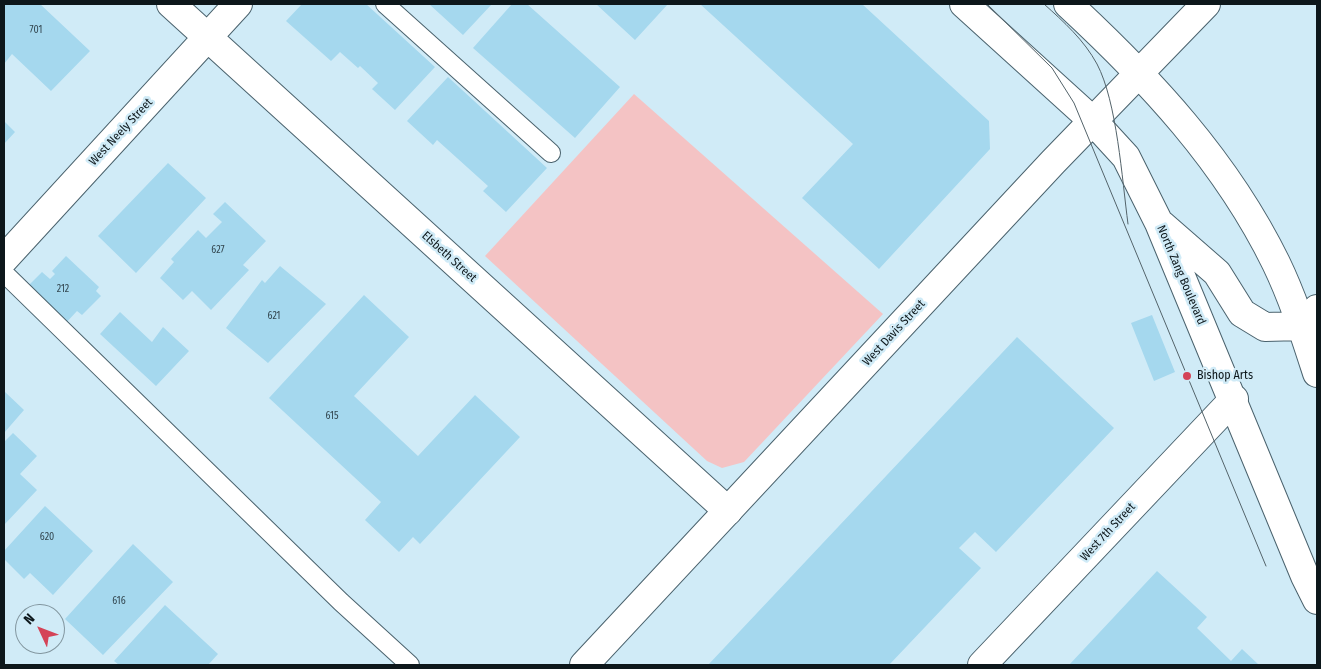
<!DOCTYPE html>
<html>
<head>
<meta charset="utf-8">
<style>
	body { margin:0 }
	#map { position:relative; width:1321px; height:669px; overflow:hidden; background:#d0ebf7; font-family:"Fira Sans Condensed",sans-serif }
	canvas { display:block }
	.frame { position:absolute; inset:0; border:5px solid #0d171b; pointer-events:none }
	.north { position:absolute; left:15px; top:604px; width:50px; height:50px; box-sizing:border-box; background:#d0ebf7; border:1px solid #82969f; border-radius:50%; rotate:313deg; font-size:14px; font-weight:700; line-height:20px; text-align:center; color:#0d171b }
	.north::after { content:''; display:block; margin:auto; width:18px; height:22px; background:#d44357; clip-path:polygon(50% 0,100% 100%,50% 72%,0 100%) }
</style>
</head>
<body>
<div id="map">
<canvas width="1321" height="669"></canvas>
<div class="frame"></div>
<div class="north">N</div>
</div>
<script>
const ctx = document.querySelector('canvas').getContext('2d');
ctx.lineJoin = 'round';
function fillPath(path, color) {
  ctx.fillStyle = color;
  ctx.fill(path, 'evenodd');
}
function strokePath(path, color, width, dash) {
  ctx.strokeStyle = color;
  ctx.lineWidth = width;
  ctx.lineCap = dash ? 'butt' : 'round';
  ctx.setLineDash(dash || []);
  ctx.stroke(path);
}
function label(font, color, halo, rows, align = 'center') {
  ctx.font = font + ' "Fira Sans Condensed",sans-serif';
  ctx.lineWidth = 5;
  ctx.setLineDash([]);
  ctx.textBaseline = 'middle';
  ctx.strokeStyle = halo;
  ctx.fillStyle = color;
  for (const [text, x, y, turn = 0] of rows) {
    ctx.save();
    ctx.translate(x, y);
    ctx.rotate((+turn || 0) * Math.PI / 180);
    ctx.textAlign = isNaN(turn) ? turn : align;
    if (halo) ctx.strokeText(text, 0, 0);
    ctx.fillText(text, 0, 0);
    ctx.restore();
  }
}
const green = new Path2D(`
	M 634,94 L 883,314 L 744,462 L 722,468 L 707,461 L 485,256 Z`);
const building = new Path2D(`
	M 4,4 L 40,4 L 90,51 L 51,91 L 12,54 L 4,64 Z
	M 302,4 L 366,4 L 435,67 L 395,110 L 372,89 L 378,83 L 360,66 L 358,68 L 340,52 L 331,61 L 286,21 Z
	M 429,4 L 492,4 L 463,35 Z
	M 512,4 L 527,4 L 620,87 L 575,138 L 473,48 Z
	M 596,4 L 668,4 L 635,40 Z
	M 700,4 L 862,4 L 989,121 L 990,149 L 879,269 L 802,198 L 853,144 Z
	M 448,77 L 547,168 L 506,212 L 483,191 L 488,186 L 437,140 L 433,145 L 407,121 Z
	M 4,121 L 15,132 L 4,144 Z
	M 168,163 L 206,198 L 136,273 L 98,236 Z
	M 225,202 L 266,241 L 243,265 L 249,270 L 211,310 L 192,291 L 183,300 L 160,278 L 174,262 L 171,259 L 198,230 L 206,238 L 222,222 L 213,214 Z
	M 66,256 L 99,287 L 96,291 L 101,296 L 82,315 L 77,311 L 64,325 L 27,287 L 42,272 L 50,279 L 55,274 L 52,271 Z
	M 280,266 L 326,304 L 268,363 L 226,328 L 262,280 L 265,283 Z
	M 364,295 L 409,337 L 354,396 L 418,456 L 475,395 L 520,437 L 420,544 L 413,537 L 399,552 L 365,520 L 381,502 L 269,398 Z
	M 120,312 L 152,342 L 163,327 L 189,351 L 156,386 L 100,334 Z
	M 1152,315 L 1175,372 L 1154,381 L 1131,323 Z
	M 1017,337 L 1114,428 L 996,552 L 975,532 L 959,548 L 981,568 L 889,665 L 708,665 Z
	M 4,391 L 24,410 L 4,433 Z
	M 13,433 L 37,456 L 20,474 L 37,490 L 4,525 L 4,442 Z
	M 45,506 L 93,551 L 53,595 L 30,573 L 24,579 L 4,559 L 4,551 Z
	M 133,544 L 173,582 L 103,655 L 65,619 Z
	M 1157,571 L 1207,617 L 1197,628 L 1231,661 L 1242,649 L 1259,665 L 1069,665 Z
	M 165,605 L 218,654 L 208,665 L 119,665 L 114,661 Z`);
const service = new Path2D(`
	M 385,4 L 551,153
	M 4,273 L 341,602 L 410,665`);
const minor = new Path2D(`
	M 171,4 L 728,511
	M 4,259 L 238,4
	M 1302,326 L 1317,309
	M 982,665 L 1234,399`);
const secondary = new Path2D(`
	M 964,4 L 1093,121 L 1126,157 L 1159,223 L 1305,576 L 1317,600
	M 1068,4 C 1150,80 1226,161 1276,263 C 1293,298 1305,336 1317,373
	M 1162,225 L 1217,273 L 1242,313 L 1265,327 L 1302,326
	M 584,665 L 1053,162 L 1206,4`);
const tram = new Path2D(`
	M 987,4 L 1052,68 L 1074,103 L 1266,566
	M 1044,4 C 1064,22 1084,40 1097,64 C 1117,102 1122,179 1128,224`);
const markers = [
	[1187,376,5,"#d44357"]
];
const numberNames = [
	["701",36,30],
	["627",218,250],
	["212",63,289],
	["621",274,316],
	["615",332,416],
	["620",47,537],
	["616",119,601]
];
const streetNames = [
	["West Neely Street",121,132,-47],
	["Elsbeth Street",449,257,42],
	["North Zang Boulevard",1181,275,67],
	["West Davis Street",894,333,-47],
	["West 7th Street",1108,532,-47]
];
const poiNames = [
	["Bishop Arts",1197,376]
];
fillPath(green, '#f4c3c4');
fillPath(building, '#a5d8ee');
strokePath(service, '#4a626d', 20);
strokePath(minor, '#4a626d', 30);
strokePath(secondary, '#4a626d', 30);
strokePath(service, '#fff', 18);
strokePath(minor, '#fff', 28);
strokePath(secondary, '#fff', 28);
strokePath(tram, '#53636a', 1);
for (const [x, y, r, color] of markers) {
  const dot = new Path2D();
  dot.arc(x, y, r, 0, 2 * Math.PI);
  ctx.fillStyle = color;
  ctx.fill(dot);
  strokePath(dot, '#d0ebf7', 2);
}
label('10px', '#334750', null, numberNames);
label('12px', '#0d171b', '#d0ebf7', streetNames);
label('12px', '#0d171b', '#d0ebf7', poiNames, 'left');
</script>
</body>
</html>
